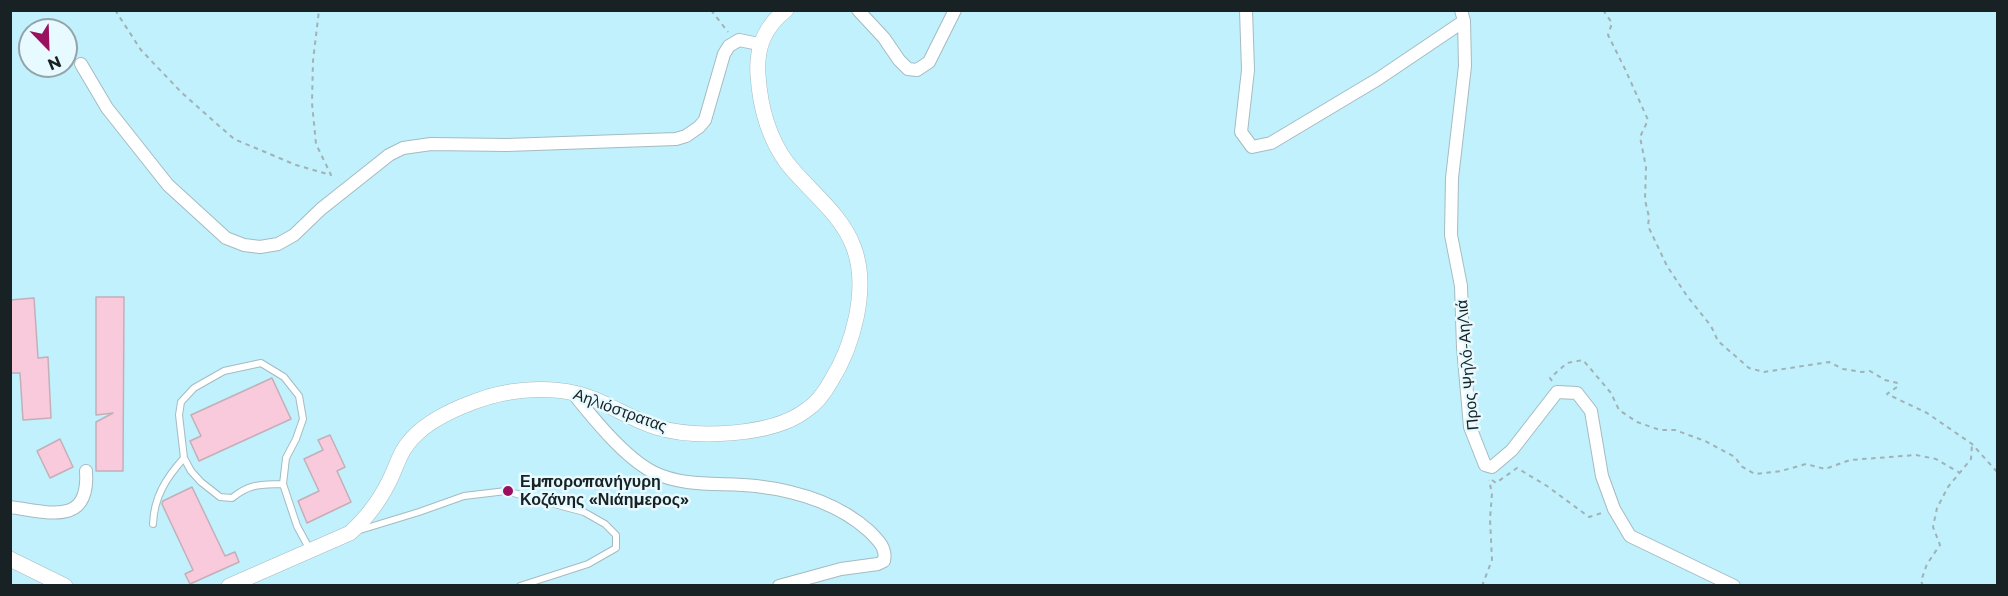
<!DOCTYPE html>
<html>
<head>
<meta charset="utf-8">
<style>
	body { margin:0 }
	#map { position:relative; width:2008px; height:596px; overflow:hidden; background:#e7faff; font-family:Montserrat,sans-serif }
	canvas { display:block }
	.frame { position:absolute; inset:0; border:12px solid #182123; pointer-events:none }
	.north { position:absolute; left:18px; top:18px; width:60px; height:60px; box-sizing:border-box; background:#e7faff; border:2px solid #94a3a7; border-radius:50%; rotate:157deg; font-size:16px; font-weight:700; line-height:24px; text-align:center; color:#182123 }
	.north::after { content:''; display:block; margin:auto; width:21px; height:27px; background:#9b0f5f; clip-path:polygon(50% 0,100% 100%,50% 72%,0 100%) }
</style>
</head>
<body>
<div id="map">
<canvas width="2008" height="596"></canvas>
<div class="frame"></div>
<div class="north">N</div>
</div>
<script>
const ctx = document.querySelector('canvas').getContext('2d');
ctx.lineJoin = 'round';
function fillPath(path, color) {
  ctx.fillStyle = color;
  ctx.fill(path, 'evenodd');
}
function strokePath(path, color, width, dash) {
  ctx.strokeStyle = color;
  ctx.lineWidth = width;
  ctx.lineCap = dash ? 'butt' : 'round';
  ctx.setLineDash(dash || []);
  ctx.stroke(path);
}
function label(font, color, halo, rows, align = 'center') {
  ctx.font = font + ' Montserrat,sans-serif';
  ctx.lineWidth = 5;
  ctx.setLineDash([]);
  ctx.textBaseline = 'middle';
  ctx.strokeStyle = halo;
  ctx.fillStyle = color;
  for (const [text, x, y, turn = 0] of rows) {
    ctx.save();
    ctx.translate(x, y);
    ctx.rotate((+turn || 0) * Math.PI / 180);
    ctx.textAlign = isNaN(turn) ? turn : align;
    if (halo) ctx.strokeText(text, 0, 0);
    ctx.fillText(text, 0, 0);
    ctx.restore();
  }
}
const green = new Path2D(`
	M 11,11 L 1997,11 L 1997,585 L 11,585 ZM 30,30 L 66,30 L 66,66 L 30,66 Z`);
const building = new Path2D(`
	M 96,297 L 124,297 L 123,471 L 96,471 L 96,422 L 113,413 L 96,415 Z
	M 34,298 L 38,358 L 48,357 L 51,418 L 23,420 L 20,373 L 10,373 L 10,300 Z
	M 272,378 L 291,419 L 199,461 L 190,441 L 201,436 L 191,415 Z
	M 330,435 L 345,467 L 337,471 L 351,502 L 307,523 L 298,501 L 319,491 L 304,459 L 323,450 L 318,440 Z
	M 60,439 L 73,467 L 50,478 L 37,451 Z
	M 192,487 L 225,556 L 235,552 L 239,562 L 190,584 L 185,574 L 193,570 L 162,504 L 163,501 Z`);
const path = new Path2D(`
	M 115,10 L 141,50 L 182,93 L 234,139 L 296,165 L 331,175 L 316,144 L 312,103 L 313,61 L 319,10
	M 711,10 L 728,32
	M 1603,10 L 1612,23 L 1608,35 L 1625,69 L 1648,120 L 1640,137 L 1646,167 L 1645,200 L 1649,217 L 1648,226 L 1667,266 L 1687,296 L 1711,326 L 1718,341 L 1749,368 L 1764,372 L 1829,362 L 1843,369 L 1862,372 L 1870,371 L 1885,380 L 1898,383 L 1897,387 L 1887,394 L 1927,413 L 1972,444 L 1998,473
	M 1552,381 L 1550,378 L 1567,363 L 1583,360 L 1611,393 L 1619,410 L 1637,422 L 1660,430 L 1675,430 L 1705,441 L 1735,457 L 1741,466 L 1755,474 L 1781,471 L 1806,464 L 1825,469 L 1850,460 L 1916,455 L 1936,459 L 1960,473
	M 1492,480 L 1496,483 L 1517,468 L 1547,486 L 1589,517 L 1602,513
	M 1482,586 L 1492,560 L 1490,519 L 1492,493 L 1489,480
	M 1923,586 L 1921,581 L 1927,564 L 1940,545 L 1933,527 L 1937,508 L 1948,487 L 1971,459 L 1972,444`);
const service = new Path2D(`
	M 283,484 C 261,485 251,483 232,498 L 220,497 L 201,482 L 191,471 L 184,458 L 179,415 L 181,402 L 194,388 L 224,371 L 261,363 L 284,377 L 299,396 L 303,419 L 296,439 L 286,458 L 283,484 L 297,526 L 310,550
	M 153,524 C 154,497 166,478 184,458
	M 360,530 L 419,512 L 464,496 L 506,491 L 584,512 L 605,524 L 616,535 L 616,548 L 588,564 L 520,586`);
const minor = new Path2D(`
	M 858,10 L 884,38 L 899,60 L 908,69 L 917,70 L 929,62 L 955,10
	M 1246,10 L 1248,70 L 1241,132 L 1252,147 L 1271,143 L 1378,79 L 1464,21
	M 1461,10 L 1464,21 L 1465,66 L 1452,178 L 1451,235 L 1461,286 L 1463,347 L 1470,427 L 1485,465 L 1492,467 L 1512,450 L 1557,392 L 1577,393 L 1591,411 L 1602,476 L 1614,509 L 1630,536 L 1734,586
	M 81,64 L 107,108 L 168,185 L 226,238 L 244,245 L 260,247 L 278,244 L 294,235 L 321,209 L 379,163 L 389,155 L 403,148 L 431,144 L 507,145 L 676,139 L 686,136 L 699,127 L 705,120 L 724,54 L 729,46 L 739,40 L 759,44
	M 572,392 C 593,418 624,457 653,472 C 685,488 722,482 756,486 C 798,491 838,503 869,531 C 878,540 887,548 884,561 L 878,564 L 841,569 L 779,586
	M 10,507 C 48,512 90,527 86,471`);
const tertiary = new Path2D(`
	M 10,559 L 65,586
	M 229,586 L 350,533 C 369,516 383,496 393,473 C 397,464 400,454 406,446 C 421,424 451,410 476,401 C 505,390 543,386 574,393 C 603,399 627,418 656,427 C 695,439 771,436 805,411 C 816,404 825,392 831,381 C 853,346 869,289 854,248 C 842,214 809,191 787,163 C 768,137 760,106 758,75 C 756,48 764,27 786,10`);
const markers = [
	[508,491,6,"#9b0f5f"]
];
const streetNames = [
	["Προς Ψηλό-ΑηΛιά",1468,365,-95],
	["Αηλιόστρατας",620,411,20]
];
const poiNames = [
	["Εμποροπανήγυρη",520,482],
	["Κοζάνης «Νιάημερος»",520,500]
];
fillPath(green, '#c0f1fd');
fillPath(building, '#f8cadc');
strokePath(building, '#c4afb7', 1.5);
strokePath(service, '#a5bbc1', 8);
strokePath(minor, '#a5bbc1', 14);
strokePath(tertiary, '#a5bbc1', 16);
strokePath(path, '#a1b1b5', 2, [4.5, 4.5]);
strokePath(service, '#fff', 6);
strokePath(minor, '#fff', 12);
strokePath(tertiary, '#fff', 15);
for (const [x, y, r, color] of markers) {
  const dot = new Path2D();
  dot.arc(x, y, r, 0, 2 * Math.PI);
  ctx.fillStyle = color;
  ctx.fill(dot);
  strokePath(dot, '#e7faff', 2);
}
label('16px', '#182123', '#e7faff', streetNames);
label('bold 16px', '#182123', '#e7faff', poiNames, 'left');
</script>
</body>
</html>
